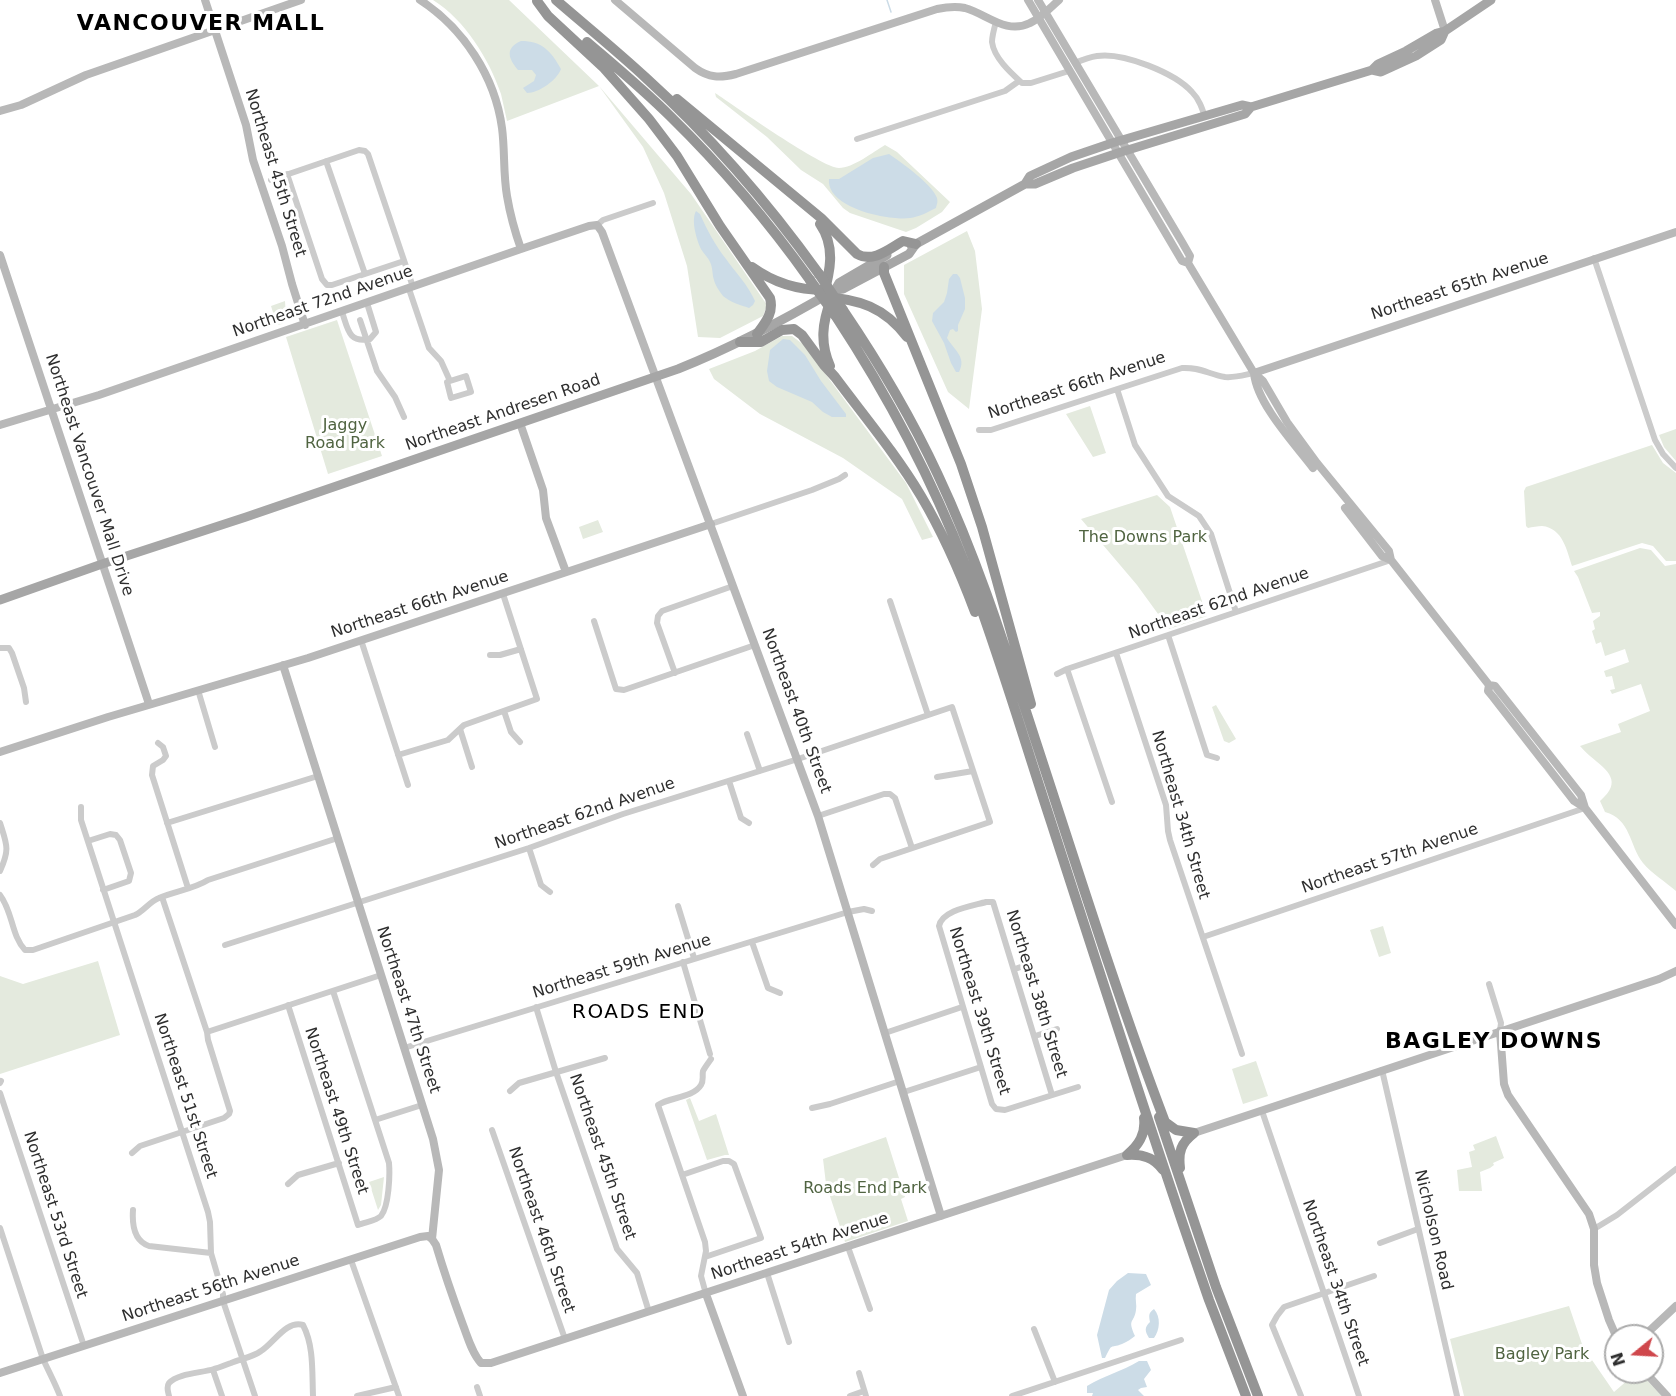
<!DOCTYPE html>
<html>
<head>
<meta charset="utf-8">
<style>
	body { margin:0 }
	#map { position:relative; width:1676px; height:1396px; overflow:hidden; background:#fff; font-family:"DejaVu Sans",sans-serif }
	canvas { display:block }
	.north { position:absolute; left:1604px; top:1324px; width:60px; height:60px; box-sizing:border-box; background:#fff; border:2px solid #ababab; border-radius:50%; rotate:252deg; font-size:16px; font-weight:700; line-height:24px; text-align:center; color:#2e2e2e }
	.north::after { content:''; display:block; margin:auto; width:21px; height:27px; background:#cf474c; clip-path:polygon(50% 0,100% 100%,50% 72%,0 100%) }
</style>
</head>
<body>
<div id="map">
<canvas width="1676" height="1396"></canvas>
<div class="north">N</div>
</div>
<script>
const ctx = document.querySelector('canvas').getContext('2d');
ctx.lineJoin = 'round';
function fillPath(path, color) {
  ctx.fillStyle = color;
  ctx.fill(path, 'evenodd');
}
function strokePath(path, color, width, dash) {
  ctx.strokeStyle = color;
  ctx.lineWidth = width;
  ctx.lineCap = dash ? 'butt' : 'round';
  ctx.setLineDash(dash || []);
  ctx.stroke(path);
}
function label(font, color, halo, rows, align = 'center') {
  ctx.font = font + ' "DejaVu Sans",sans-serif';
  ctx.lineWidth = 6;
  ctx.setLineDash([]);
  ctx.textBaseline = 'middle';
  ctx.strokeStyle = halo;
  ctx.fillStyle = color;
  for (const [text, x, y, turn = 0] of rows) {
    ctx.save();
    ctx.translate(x, y);
    ctx.rotate((+turn || 0) * Math.PI / 180);
    ctx.textAlign = isNaN(turn) ? turn : align;
    if (halo) ctx.strokeText(text, 0, 0);
    ctx.fillText(text, 0, 0);
    ctx.restore();
  }
}
const green = new Path2D(`
	M 433,0 L 509,0 L 599,86 L 691,194 L 767,305 L 763,316 L 720,338 L 698,337 L 687,266 L 664,193 L 643,147 L 599,86 L 507,121 C 505,112 503,103 501,94 C 489,59 465,20 433,0 Z
	M 715,93 C 735,106 822,168 839,168 C 853,168 873,152 885,145 L 897,152 L 950,202 L 942,212 L 916,228 L 906,232 L 850,213 L 843,208 L 823,184 L 801,170 L 767,137 L 716,97 Z
	M 967,231 L 975,251 L 982,309 L 969,409 L 948,392 L 904,294 L 904,265 Z
	M 285,301 L 286,318 L 282,324 L 277,325 L 271,306 Z
	M 337,320 L 382,456 L 328,474 L 286,337 Z
	M 782,336 L 792,336 L 804,345 L 906,483 L 933,537 L 922,540 L 902,499 L 843,458 L 760,414 L 714,379 L 709,369 L 755,351 Z
	M 1090,406 L 1106,453 L 1093,457 L 1066,414 Z
	M 1676,429 L 1676,461 L 1664,447 L 1659,435 Z
	M 1652,445 L 1663,463 L 1676,473 L 1676,561 L 1666,561 L 1653,546 L 1642,543 L 1572,566 C 1567,551 1563,528 1542,526 C 1538,526 1532,527 1528,528 L 1526,526 L 1524,491 L 1526,487 Z
	M 1157,495 L 1170,507 L 1207,616 L 1169,629 L 1137,585 L 1081,519 Z
	M 598,520 L 603,532 L 583,539 L 579,527 Z
	M 1640,548 L 1651,550 L 1665,566 L 1676,564 L 1676,891 C 1666,882 1652,874 1643,863 C 1629,845 1631,819 1605,812 L 1600,801 C 1623,781 1608,771 1590,756 C 1586,753 1583,749 1580,746 L 1621,732 L 1618,724 L 1650,711 L 1641,684 L 1612,694 L 1610,690 L 1615,689 L 1612,676 L 1606,677 L 1604,671 L 1629,662 L 1625,649 L 1605,656 L 1601,642 L 1596,644 L 1592,631 L 1595,629 L 1593,621 L 1600,616 L 1600,612 L 1592,613 L 1578,577 L 1574,571 Z
	M 1216,705 L 1236,739 L 1229,743 L 1224,741 L 1212,707 Z
	M 1383,926 L 1391,953 L 1379,957 L 1370,930 Z
	M 98,961 L 120,1035 L 0,1074 L 0,976 L 23,984 Z
	M 1256,1061 L 1268,1096 L 1243,1104 L 1232,1069 Z
	M 690,1098 L 699,1121 L 716,1114 L 729,1155 L 725,1155 L 707,1160 L 686,1100 Z
	M 1496,1136 L 1504,1158 L 1493,1163 L 1494,1165 L 1490,1168 L 1480,1172 L 1482,1191 L 1459,1191 L 1457,1170 L 1472,1167 L 1469,1152 L 1475,1150 L 1473,1145 Z
	M 886,1137 L 905,1197 L 901,1199 L 908,1221 L 845,1242 L 826,1184 L 823,1159 Z
	M 384,1177 L 381,1205 L 378,1210 L 369,1182 Z
	M 1569,1306 L 1583,1347 L 1614,1392 L 1637,1372 L 1639,1372 L 1662,1396 L 1464,1396 L 1450,1339 Z`);
const water = new Path2D(`
	M 521,41 C 542,41 551,51 561,69 C 557,80 539,93 527,93 L 523,88 L 534,81 L 536,75 L 532,70 L 518,70 C 508,58 505,48 521,41 Z
	M 889,154 C 901,162 933,185 937,198 C 938,203 937,203 936,208 C 928,212 919,217 910,218 C 889,221 826,208 829,179 L 839,179 L 873,158 Z
	M 696,211 L 700,214 C 707,230 715,245 726,259 C 736,273 748,285 755,301 L 753,305 L 749,308 C 740,305 730,302 723,296 C 720,292 715,285 714,280 C 712,274 713,268 710,262 C 708,257 702,252 700,247 C 696,237 691,220 696,211 Z
	M 953,274 L 957,274 L 960,278 L 965,298 L 965,309 L 958,325 L 958,331 L 956,332 L 953,329 L 950,330 L 947,338 C 954,350 967,357 959,372 L 956,372 L 951,363 L 944,343 L 932,321 L 933,313 L 944,302 L 947,293 L 949,279 Z
	M 783,339 L 790,340 L 805,355 L 821,381 L 846,414 L 846,417 L 832,417 L 823,412 L 812,402 L 777,387 L 769,381 L 767,371 L 770,350 Z
	M 1128,1273 L 1146,1274 L 1151,1285 L 1136,1294 C 1135,1300 1137,1305 1136,1310 C 1134,1324 1127,1318 1135,1336 C 1131,1339 1127,1342 1122,1344 C 1109,1349 1113,1342 1105,1358 L 1102,1358 L 1097,1335 L 1109,1290 L 1117,1281 Z
	M 1154,1309 C 1161,1317 1160,1330 1154,1338 L 1149,1338 C 1145,1331 1144,1328 1150,1322 C 1149,1316 1148,1313 1154,1309 Z
	M 1139,1361 L 1147,1361 L 1151,1370 L 1144,1379 L 1147,1387 L 1141,1388 L 1138,1390 L 1144,1396 L 1092,1396 L 1093,1393 L 1087,1393 L 1087,1386 C 1105,1375 1121,1372 1139,1361 Z`);
const stream = new Path2D(`
	M 887,0 L 891,12`);
const street = new Path2D(`
	M 996,22 C 994,29 992,36 992,42 C 994,58 1011,73 1022,83 L 1031,83 L 1069,71
	M 1075,63 C 1082,60 1090,57 1097,56 C 1123,52 1175,73 1192,92 C 1199,99 1202,108 1205,117
	M 857,139 L 1005,91 L 1019,81
	M 326,161 L 365,274
	M 287,174 L 322,279 L 327,285 L 332,285 L 404,261
	M 271,180 L 359,150 L 365,151 L 368,154 L 413,287
	M 597,225 L 603,220 L 653,203
	M 1594,258 L 1655,440 L 1663,454 L 1676,468
	M 409,289 L 429,348 L 441,361 L 450,381 L 466,376 L 471,392 L 451,398 L 447,382 L 450,381
	M 342,312 C 348,329 348,343 370,339 L 376,332 L 367,303
	M 360,320 L 377,371 L 395,397 L 404,417
	M 1117,389 L 1135,445 L 1168,496 L 1199,516 L 1211,534 L 1236,612
	M 979,430 L 991,430 L 1182,368 C 1200,367 1208,374 1225,377 C 1235,378 1244,375 1254,373
	M 711,524 L 812,490 L 839,479 L 845,475
	M 890,601 L 928,715
	M 594,621 L 616,689 L 624,690 L 755,645
	M 1168,635 L 1207,755 L 1217,758
	M 361,640 L 408,785
	M 0,648 L 9,648 L 12,653 L 24,688 L 26,702
	M 1116,653 L 1166,805 L 1168,831 L 1170,840 L 1242,1054
	M 490,655 L 500,655 L 521,649
	M 1067,669 L 1112,802
	M 675,673 L 657,623 L 658,616 L 662,611 L 733,586
	M 1057,674 L 1067,669 L 1391,560
	M 198,690 L 215,747
	M 504,711 L 511,732 L 520,742
	M 460,729 L 472,767
	M 747,734 L 760,771
	M 158,743 L 163,747 L 166,756 L 163,760 L 153,766 L 152,775 L 188,888
	M 398,755 L 448,740 L 464,725 L 537,699 L 503,594
	M 937,777 L 973,771
	M 729,781 L 741,818 L 749,823
	M 81,807 L 81,820 L 208,1212 L 210,1222 L 211,1253 L 223,1294 L 223,1301 L 255,1396
	M 818,816 L 884,794 L 890,794 L 895,798 L 912,848
	M 0,823 C 7,845 10,849 0,871
	M 167,823 L 318,776
	M 88,841 L 110,834 L 116,835 L 120,840 L 131,873 L 129,881 L 103,890
	M 529,848 L 541,885 L 550,892
	M 0,895 C 13,912 11,935 25,950 L 33,950 L 135,915 C 144,911 149,902 159,898 C 175,891 194,889 208,880 L 338,838
	M 678,906 L 694,958
	M 1203,937 L 1585,808
	M 752,942 L 768,988 L 780,993
	M 225,945 L 529,848 L 623,814 L 798,759 L 952,707 L 990,822 L 880,859 L 873,865
	M 683,962 L 710,1054
	M 1015,969 L 1029,964
	M 1489,984 L 1501,1023 L 1500,1031
	M 288,1005 L 358,1225 C 365,1222 376,1221 381,1216 C 389,1206 390,1175 389,1163 L 333,991
	M 536,1007 L 556,1072 L 617,1249 L 637,1273 L 649,1312
	M 207,1032 L 381,975
	M 885,1033 L 962,1007
	M 1035,1036 L 1057,1029
	M 404,1048 L 848,912 L 864,909 L 872,911
	M 1382,1070 L 1457,1396
	M 0,1083 L 1,1081
	M 510,1091 L 519,1083 L 605,1058
	M 904,1092 L 981,1067
	M 0,1093 L 84,1346
	M 1052,1095 L 993,902 L 986,902 C 972,906 942,910 939,926 L 992,1104 L 996,1109 L 1005,1110 L 1078,1087
	M 812,1108 L 830,1104 L 900,1081
	M 1262,1111 L 1359,1396
	M 375,1120 L 422,1105
	M 492,1130 L 565,1339
	M 132,1153 L 140,1146 L 224,1118 L 229,1114 L 230,1111 L 208,1040 L 207,1032 L 162,897
	M 682,1175 L 723,1161 L 729,1161 L 734,1164 L 761,1238 L 705,1257
	M 288,1184 L 298,1175 L 339,1163
	M 133,1210 C 132,1224 134,1241 149,1246 L 211,1253
	M 0,1228 L 43,1359 C 49,1372 55,1383 60,1396
	M 1594,1229 L 1617,1215 L 1676,1169
	M 1380,1243 L 1418,1229
	M 848,1247 L 870,1309
	M 351,1260 L 399,1396
	M 767,1273 L 789,1342
	M 706,1294 L 701,1276 L 706,1251 L 705,1242 L 658,1105 C 670,1097 693,1098 701,1085 C 704,1080 702,1076 703,1071 C 705,1067 709,1062 711,1059
	M 1034,1329 L 1055,1382
	M 213,1370 L 222,1396
	M 859,1373 L 866,1396
	M 477,1387 L 480,1396
	M 169,1396 C 168,1391 166,1387 169,1383 C 178,1373 202,1373 214,1369 C 219,1368 225,1365 231,1363 C 241,1359 253,1357 261,1351 C 274,1343 286,1320 303,1325 C 314,1346 312,1372 313,1396
	M 357,1396 L 396,1387
	M 850,1396 L 864,1391
	M 1012,1396 L 1181,1340
	M 1301,1396 L 1272,1325 L 1277,1316 L 1284,1307 L 1374,1276`);
const secondary = new Path2D(`
	M 205,0 L 246,125 L 253,160 L 282,246 L 292,284 L 305,325
	M 420,0 C 463,28 495,76 502,128 C 505,150 503,173 507,196 C 510,214 515,232 521,249
	M 615,0 L 695,68 C 709,78 720,78 736,74 L 937,9 C 947,7 955,6 965,8 C 987,14 1006,35 1030,23 C 1041,18 1050,8 1059,0
	M 1028,0 L 1182,261 L 1188,263 L 1254,373 L 1263,381 L 1287,422 L 1317,463 L 1389,551 L 1391,560
	M 1038,0 L 1182,242 L 1190,256 L 1188,263
	M 1435,0 L 1445,31
	M 0,111 L 21,105 L 86,75 L 301,0
	M 0,255 L 149,704
	M 1254,373 C 1257,404 1294,443 1313,468
	M 1254,373 L 1676,232
	M 520,423 L 543,490 L 546,518 L 566,572
	M 0,425 L 99,395 L 521,249 L 589,226 L 597,225 L 602,232 L 818,816 L 941,1216
	M 1345,508 L 1382,556 L 1391,560 L 1489,685 L 1495,686 L 1581,795 L 1585,808
	M 283,665 L 433,1139 L 439,1170 L 432,1239 L 436,1245 C 444,1272 453,1298 463,1325 C 468,1338 472,1353 481,1363 L 491,1363 L 1127,1155
	M 1489,685 L 1488,691 L 1493,697 L 1574,801 L 1585,808 L 1676,925
	M 0,752 L 108,717 L 308,658 L 711,524
	M 1500,1031 L 1504,1084 L 1508,1095 L 1589,1214 L 1594,1229 L 1594,1265 L 1597,1283 L 1609,1320 L 1616,1336
	M 1194,1133 L 1659,979 L 1676,971
	M 706,1294 L 743,1396
	M 1644,1336 L 1676,1306
	M 1645,1372 L 1667,1396
	M 0,1373 L 420,1237 L 428,1236 L 432,1239`);
const primary = new Path2D(`
	M 1372,70 L 1378,64 L 1406,51 L 1437,33 L 1445,31 L 1491,0
	M 1025,184 L 1035,184 L 1073,168 L 1118,153 L 1245,114 L 1251,107
	M 911,245 L 916,244 L 1025,184 L 1030,176 L 1071,157 L 1112,143 L 1242,105 L 1251,107 L 1372,70 L 1381,72 L 1416,56 L 1441,40 L 1445,31
	M 835,290 L 843,289 L 909,254 L 916,244
	M 0,600 L 102,564 L 246,517 L 678,369 C 733,347 784,320 835,290 L 839,283 L 887,255`);
const highway = new Path2D(`
	M 556,0 C 586,26 617,51 646,78 C 710,136 768,203 819,274
	M 537,1 L 548,16 L 603,67 L 649,119 L 677,156 L 720,226 L 770,298 C 774,313 765,323 757,334
	M 587,42 C 615,66 644,90 670,116 C 721,166 768,221 810,280
	M 677,99 L 821,218 L 857,254 C 873,263 889,249 903,241 L 916,244
	M 820,224 C 836,247 830,272 823,297 C 859,299 884,307 907,337
	M 752,267 C 774,283 797,290 824,290
	M 884,267 L 884,273 L 961,464 L 982,527 L 1031,704
	M 843,310 C 879,363 911,417 938,475 C 978,560 1006,650 1035,739 C 1077,867 1117,996 1165,1122 L 1176,1130 L 1194,1133
	M 835,315 C 887,394 932,479 966,567 C 998,651 1023,737 1051,822 C 1096,961 1141,1101 1188,1239 L 1209,1300 L 1246,1396
	M 740,342 L 761,342 L 782,330 L 794,329 L 802,335 L 824,365 L 835,377 C 864,416 896,454 921,496 C 943,533 960,572 975,612
	M 830,366 C 820,343 822,323 831,300
	M 1159,1117 L 1216,1287 L 1258,1396
	M 1127,1155 C 1139,1145 1146,1134 1144,1118
	M 1127,1155 C 1142,1154 1154,1157 1163,1170
	M 1180,1168 C 1178,1152 1181,1143 1194,1133`);
const highwayBridge = new Path2D(`
	M 819,274 L 843,310
	M 810,280 L 835,315`);
const streetNames = [
	["Northeast 45th Street",275,173,73],
	["Northeast 65th Avenue",1460,287,-18],
	["Northeast 72nd Avenue",323,302,-19],
	["Northeast 66th Avenue",1077,386,-18],
	["Northeast Andresen Road",503,413,-19],
	["Northeast Vancouver Mall Drive",89,475,72],
	["Northeast 62nd Avenue",1219,604,-19],
	["Northeast 66th Avenue",420,605,-18],
	["Northeast 40th Street",796,711,70],
	["Northeast 62nd Avenue",585,814,-19],
	["Northeast 34th Street",1180,815,74],
	["Northeast 57th Avenue",1390,859,-19],
	["Northeast 59th Avenue",622,967,-17],
	["Northeast 38th Street",1036,994,73],
	["Northeast 47th Street",408,1010,72],
	["Northeast 39th Street",979,1011,73],
	["Northeast 51st Street",185,1096,72],
	["Northeast 49th Street",336,1111,72],
	["Northeast 45th Street",602,1157,71],
	["Northeast 53rd Street",55,1215,72],
	["Northeast 46th Street",541,1230,71],
	["Nicholson Road",1433,1230,77],
	["Northeast 54th Avenue",800,1247,-18],
	["Northeast 34th Street",1335,1283,71],
	["Northeast 56th Avenue",211,1289,-18]
];
const parkNames = [
	["Jaggy",345,426],
	["Road Park",345,444],
	["The Downs Park",1143,538],
	["Roads End Park",865,1189],
	["Bagley Park",1542,1355]
];
const quarterNames = [
	["ROADS END",639,1013]
];
const districtNames = [
	["VANCOUVER MALL",201,24],
	["BAGLEY DOWNS",1494,1042]
];
fillPath(green, '#e4eade');
fillPath(water, '#ccdce7');
strokePath(stream, '#ccdce7', 1.5);
strokePath(street, '#cbcbcb', 6);
strokePath(secondary, '#b8b8b8', 8);
strokePath(primary, '#a6a6a6', 9);
strokePath(highway, '#959595', 10);
strokePath(highwayBridge, '#959595', 10);
label('16px', '#2e2e2e', '#fff', streetNames);
label('16px', '#506441', '#fff', parkNames);
ctx.letterSpacing = '1.5px';
label('20px', '#000', '#fff', quarterNames);
ctx.letterSpacing = '0px';
ctx.letterSpacing = '1.5px';
label('bold 22px', '#000', '#fff', districtNames);
ctx.letterSpacing = '0px';
</script>
</body>
</html>
